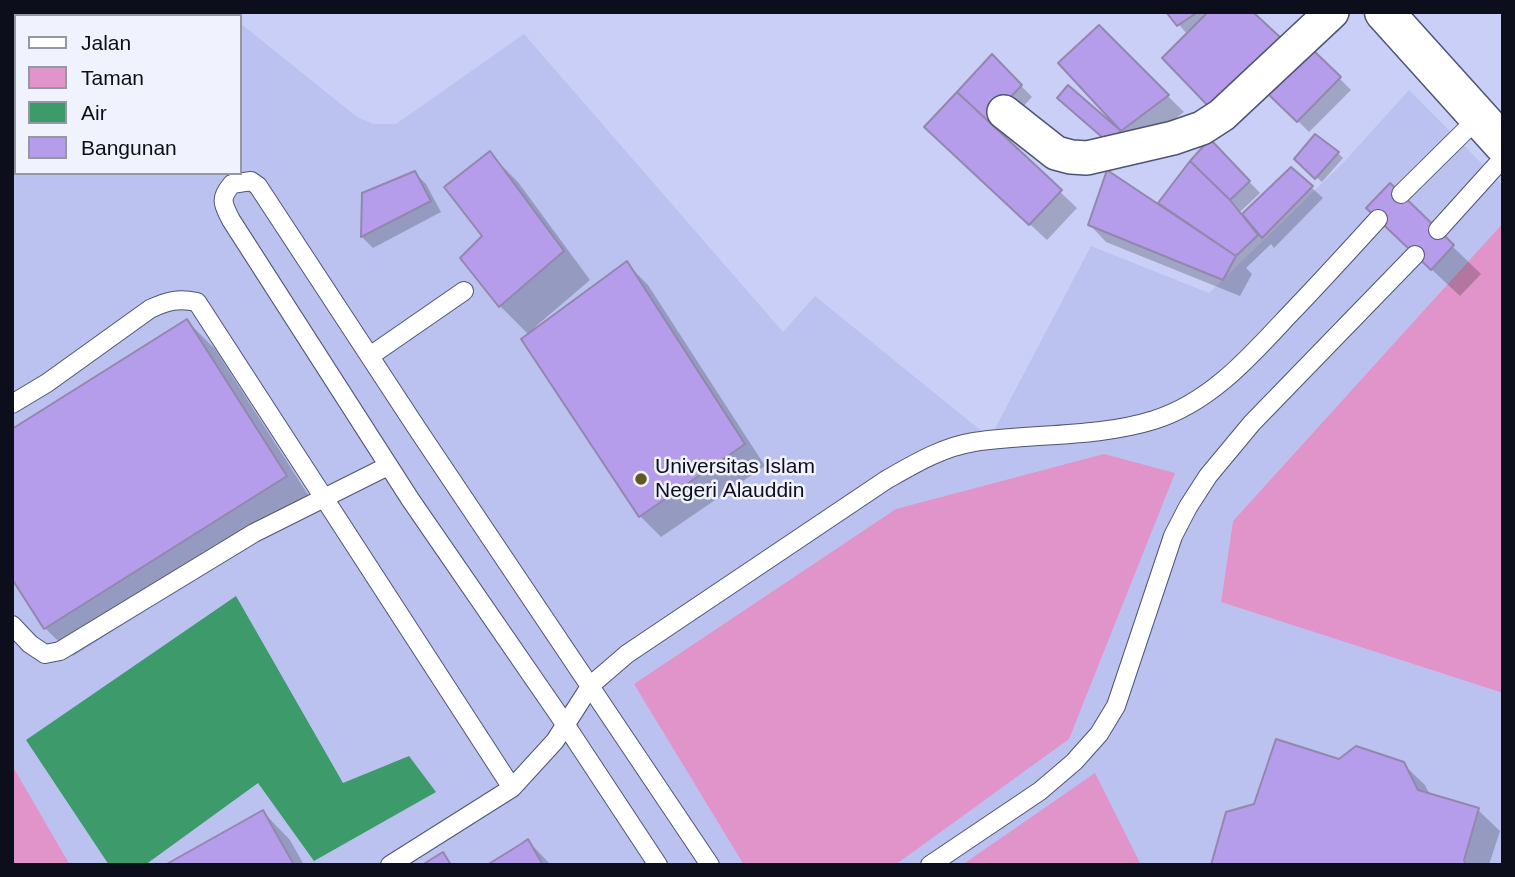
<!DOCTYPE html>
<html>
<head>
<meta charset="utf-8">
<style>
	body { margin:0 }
	#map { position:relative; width:1515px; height:877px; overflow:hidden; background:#c9cff6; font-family:Arial,sans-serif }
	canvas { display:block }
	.frame { position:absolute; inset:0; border:14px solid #0d0e1b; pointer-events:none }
	.legend { position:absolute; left:14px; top:14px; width:228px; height:161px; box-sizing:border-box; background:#f0f2fe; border:2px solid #9597a3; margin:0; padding:9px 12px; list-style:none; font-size:21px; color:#0d0e1b }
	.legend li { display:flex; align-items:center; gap:14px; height:35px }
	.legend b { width:35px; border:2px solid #9597a3 }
</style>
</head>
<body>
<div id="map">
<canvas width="1515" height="877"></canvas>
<div class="frame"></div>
<ul class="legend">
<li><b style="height:9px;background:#fff"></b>Jalan</li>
<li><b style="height:19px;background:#e094c9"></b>Taman</li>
<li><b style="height:19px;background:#3c9a6b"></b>Air</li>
<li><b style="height:19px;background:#b69dec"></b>Bangunan</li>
</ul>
</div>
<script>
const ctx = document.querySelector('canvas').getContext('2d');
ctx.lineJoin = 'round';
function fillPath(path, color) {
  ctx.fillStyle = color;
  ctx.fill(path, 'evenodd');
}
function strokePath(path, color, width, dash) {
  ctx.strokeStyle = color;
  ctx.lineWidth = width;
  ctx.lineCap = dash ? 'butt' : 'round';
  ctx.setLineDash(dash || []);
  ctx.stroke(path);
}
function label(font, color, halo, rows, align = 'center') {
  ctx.font = font + ' Arial,sans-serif';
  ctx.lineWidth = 5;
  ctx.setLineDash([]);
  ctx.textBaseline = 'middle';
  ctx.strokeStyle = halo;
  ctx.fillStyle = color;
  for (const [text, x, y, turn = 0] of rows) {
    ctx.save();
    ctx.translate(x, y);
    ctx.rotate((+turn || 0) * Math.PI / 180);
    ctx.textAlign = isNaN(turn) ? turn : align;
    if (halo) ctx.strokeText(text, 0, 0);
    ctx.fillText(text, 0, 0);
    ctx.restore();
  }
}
const built = new Path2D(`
	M 240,23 L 357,117 L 373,124 L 396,124 L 524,34 L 783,332 L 815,296 L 990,438 L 1091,246 L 1209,293 L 1344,162 L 1409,90 L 1503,185 L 1503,223 L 1233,521 L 1221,602 L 1503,693 L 1503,865 L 70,865 L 12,765 L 12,104 L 16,102 L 16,173 L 240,173 Z`);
const green = new Path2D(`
	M 1503,223 L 1503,693 L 1221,602 L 1233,521 Z
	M 1104,454 L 1175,473 L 1069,739 L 895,865 L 744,865 L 634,684 L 896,509 Z
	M 12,765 L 70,865 L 12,865 Z
	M 1095,773 L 1141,865 L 962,865 Z`);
const water = new Path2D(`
	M 236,596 L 343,783 L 409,756 L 436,792 L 314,861 L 258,783 L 145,865 L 109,865 L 26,740 Z`);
const shadow = new Path2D(`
	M 71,12 L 107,12 L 104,16 L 75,16 Z
	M 1168,12 L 1250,12 L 1188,35 Z
	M 1099,28 L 1184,112 L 1138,147 L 1122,130 Z
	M 1313,52 L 1351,90 L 1309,132 L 1271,94 Z
	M 992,56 L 1032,97 L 998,133 L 1077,208 L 1047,240 L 943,144 Z
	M 1210,141 L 1260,193 L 1240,212 L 1243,216 L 1291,169 L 1323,198 L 1274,248 L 1271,244 L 1246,268 L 1252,274 L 1240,296 L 1106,242 L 1090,225 L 1165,211 L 1160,203 Z
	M 1338,153 L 1343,158 L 1322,182 L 1296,159 Z
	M 490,154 L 518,182 L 590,280 L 535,327 L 537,329 L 627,264 L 648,285 L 765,466 L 661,537 L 640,516 L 524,339 L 529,335 L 500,306 L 484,236 Z
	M 415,173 L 426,184 L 441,212 L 373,248 L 362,237 L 363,194 Z
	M 1390,186 L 1481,274 L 1460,296 L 1396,236 Z
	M 187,321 L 215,349 L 314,504 L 73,656 L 45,628 Z
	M 1339,761 L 1403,764 L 1425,785 L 1430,795 L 1478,810 L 1500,831 L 1489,865 L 1213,865 L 1255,806 Z
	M 263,812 L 290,840 L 304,865 L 169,865 Z
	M 528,841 L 551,865 L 490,865 Z`);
const building = new Path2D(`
	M 1166,12 L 1198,12 L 1177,26 Z
	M 1208,12 L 1253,12 L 1282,39 L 1212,110 L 1162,58 Z
	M 1099,25 L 1169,95 L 1121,131 L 1058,63 Z
	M 1313,50 L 1341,77 L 1297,122 L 1268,94 Z
	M 992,54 L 1022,85 L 988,121 L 957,92 Z
	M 1068,85 L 1121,131 L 1110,144 L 1057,98 Z
	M 957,92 L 1062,190 L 1029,225 L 924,127 Z
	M 1315,134 L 1339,152 L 1315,179 L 1294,159 Z
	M 1210,139 L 1250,181 L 1230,200 L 1190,161 Z
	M 490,151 L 564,251 L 499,307 L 460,258 L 482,236 L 444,187 Z
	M 1190,161 L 1230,200 L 1258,235 L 1236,256 L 1158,203 Z
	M 1291,167 L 1313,186 L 1262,238 L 1242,214 Z
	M 1107,170 L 1236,256 L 1223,280 L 1088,225 Z
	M 415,171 L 431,201 L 361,237 L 362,193 Z
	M 1390,183 L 1454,245 L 1431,270 L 1366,208 Z
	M 627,261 L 745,444 L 639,517 L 521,339 Z
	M 187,319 L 287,476 L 44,629 L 12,579 L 12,429 Z
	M 1276,739 L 1339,759 L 1356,746 L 1404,762 L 1418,790 L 1479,808 L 1464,860 L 1466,865 L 1211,865 L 1226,812 L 1254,804 Z
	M 263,810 L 294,865 L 165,865 Z
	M 528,839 L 543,865 L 487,865 L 521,844 Z
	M 443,852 L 451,865 L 422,865 Z`);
const service = new Path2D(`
	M 1401,194 L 1479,117
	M 1438,230 L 1503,158
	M 370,356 L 464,291
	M 12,404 L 47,383 L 150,309 C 167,301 178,298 197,302 L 512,788
	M 12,625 L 30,644 L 45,654 L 60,651 L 254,533 L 388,466
	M 390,865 L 512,788 L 555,741 L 591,685 L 627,654 L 886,480 C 914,464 942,447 974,442 C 1033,433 1096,438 1154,420 C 1209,403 1249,358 1287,317 C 1318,285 1348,252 1378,219
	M 658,865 L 565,724 L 410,499 L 231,220 C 223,204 219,199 232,184 L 251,181 L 258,186 L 418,430 L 710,865
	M 930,865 L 1040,791 L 1074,762 L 1099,734 L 1116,706 L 1173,536 L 1188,507 L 1208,476 L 1252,423 L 1415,255`);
const minor = new Path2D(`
	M 1004,112 L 1056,153 L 1071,157 L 1087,158 L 1173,138 L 1202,128 L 1222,115 L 1332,12`);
const primary = new Path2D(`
	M 1384,12 L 1503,144`);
const markers = [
	[641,479,7,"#625825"]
];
const poiNames = [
	["Universitas Islam",655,467],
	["Negeri Alauddin",655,491]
];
fillPath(built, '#bbc2f0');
fillPath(green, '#e094c9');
fillPath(water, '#3c9a6b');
fillPath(shadow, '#0003');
fillPath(building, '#b69dec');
strokePath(building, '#9287ac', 2);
strokePath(service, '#4f5475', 20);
strokePath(minor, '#4f5475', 36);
strokePath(primary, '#4f5475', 41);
strokePath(service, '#fff', 18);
strokePath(minor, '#fff', 33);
strokePath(primary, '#fff', 38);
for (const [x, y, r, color] of markers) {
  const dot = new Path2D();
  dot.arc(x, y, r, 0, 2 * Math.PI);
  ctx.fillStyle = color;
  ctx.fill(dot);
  strokePath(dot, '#f0f2fe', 2.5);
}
label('21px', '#0d0e1b', '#f0f2fe', poiNames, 'left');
</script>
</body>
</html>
